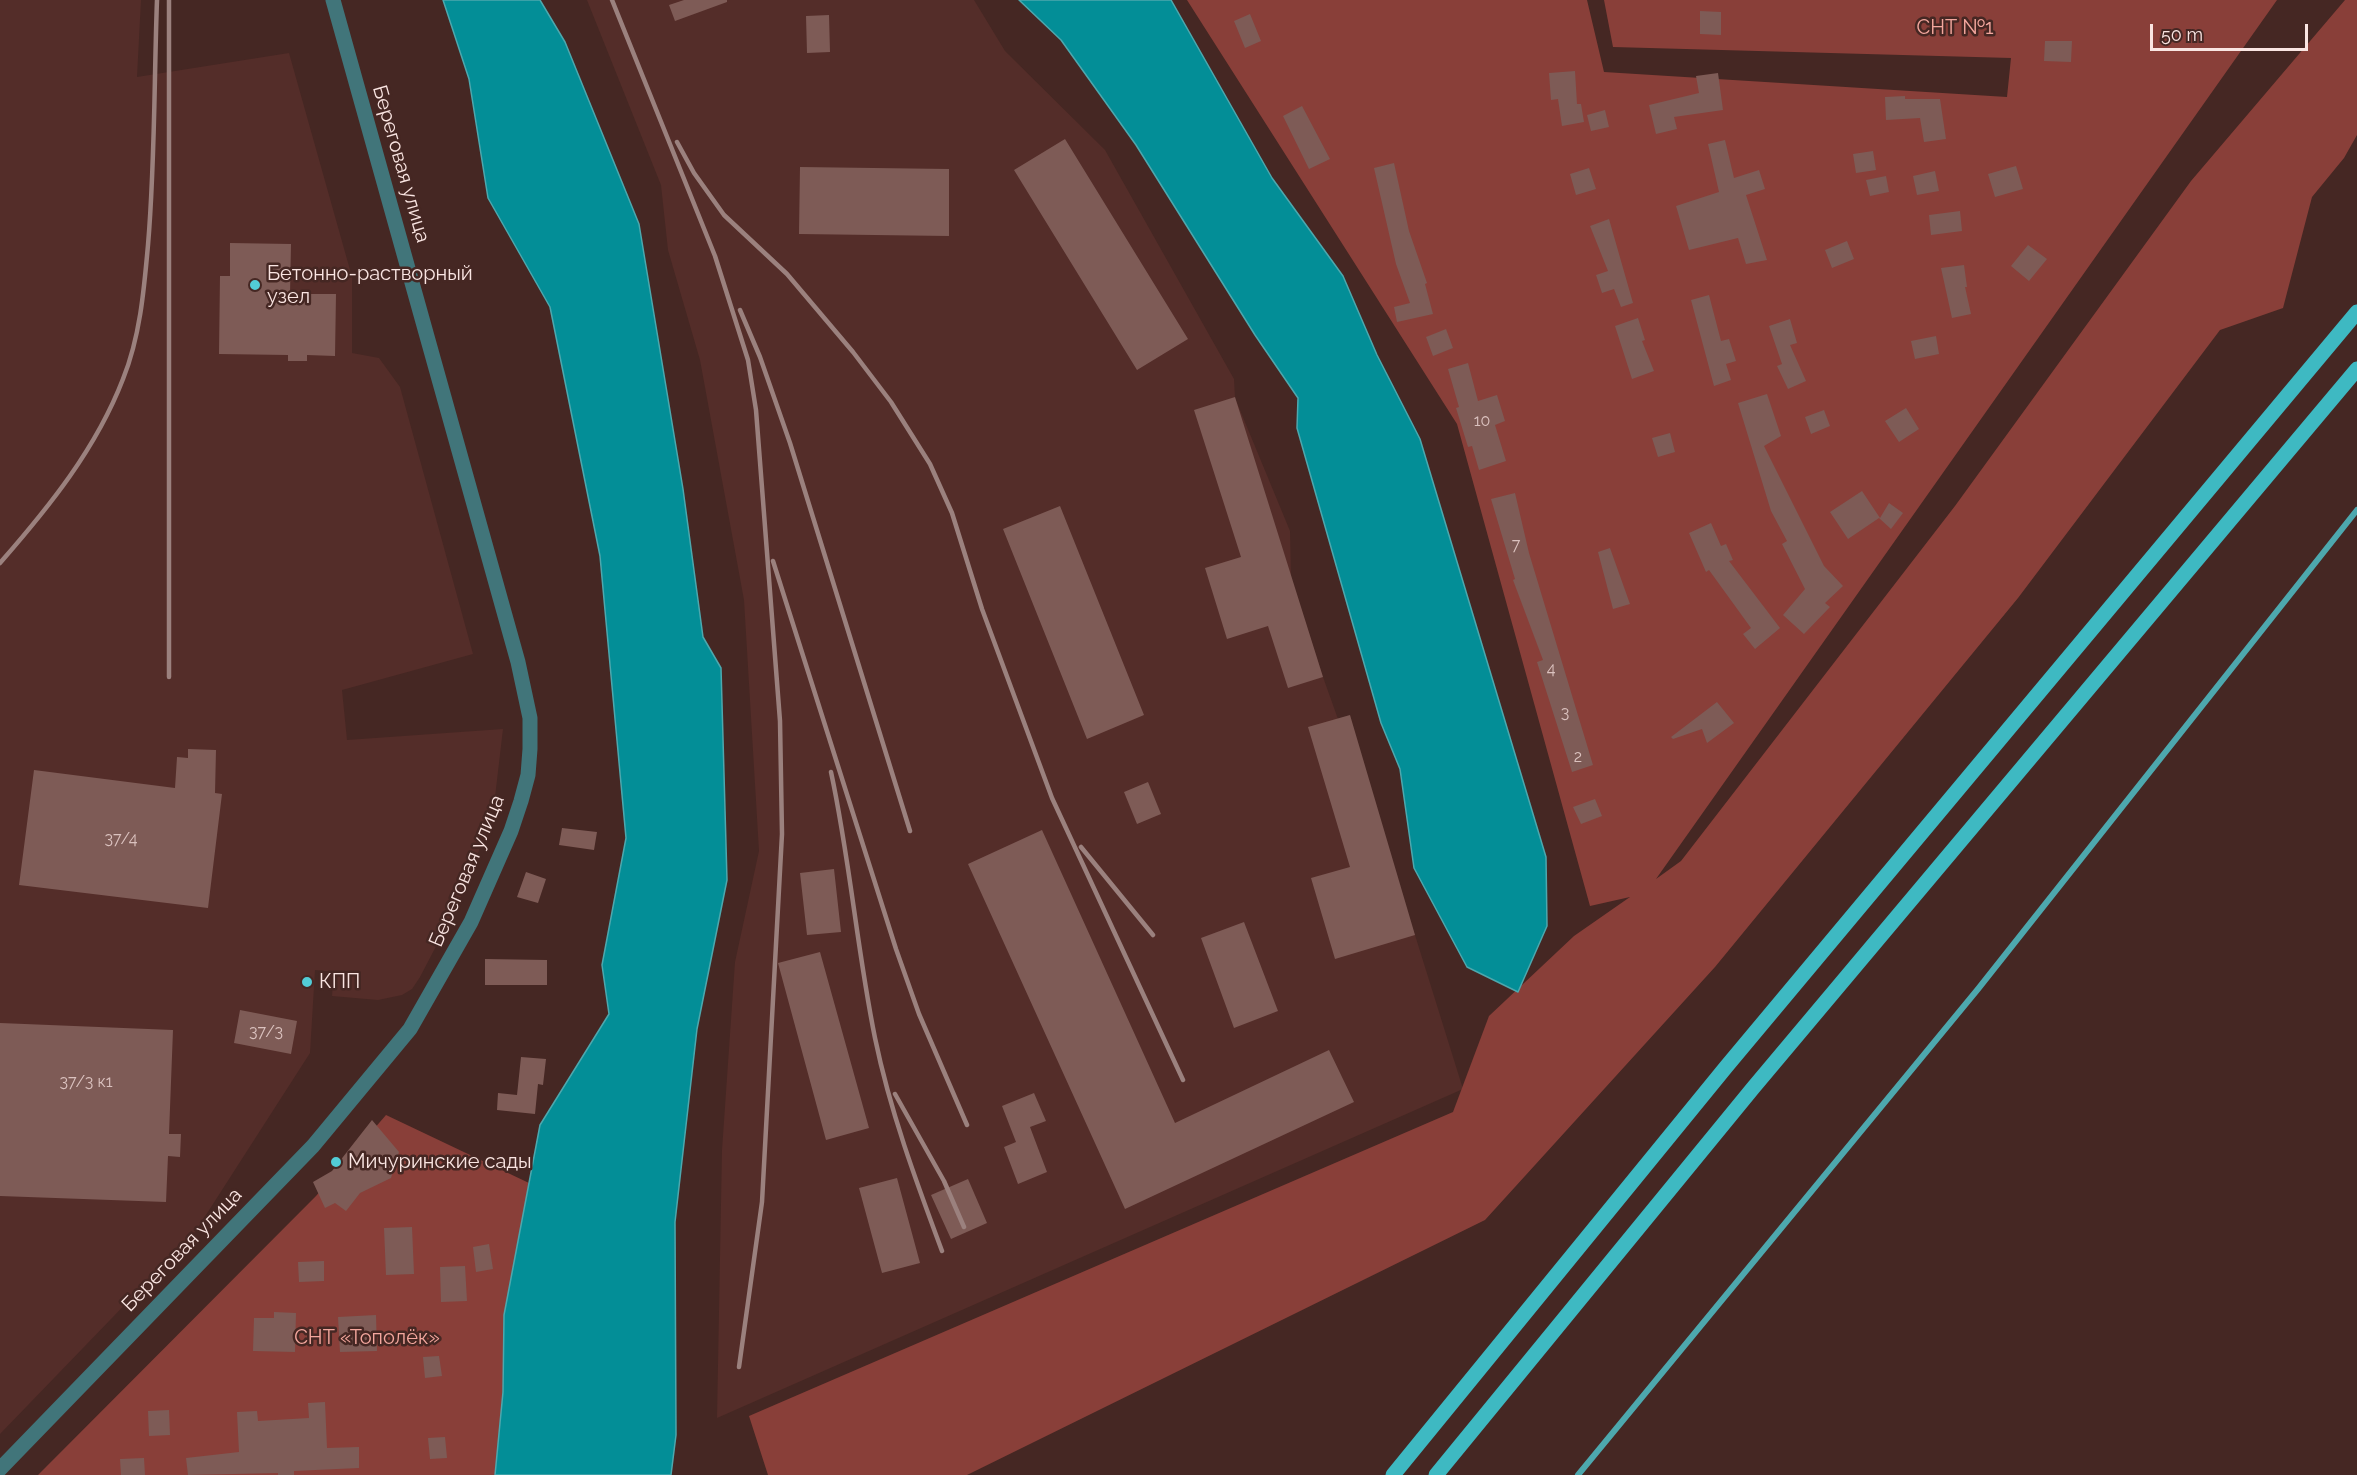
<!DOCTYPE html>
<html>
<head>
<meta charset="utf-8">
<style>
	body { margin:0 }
	#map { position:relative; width:2357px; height:1475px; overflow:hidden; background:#452723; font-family:Raleway,sans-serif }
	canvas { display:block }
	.scale { position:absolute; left:2150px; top:24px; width:158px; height:27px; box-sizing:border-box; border:3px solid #fae5e2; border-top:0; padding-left:8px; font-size:18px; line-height:21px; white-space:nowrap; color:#fae5e2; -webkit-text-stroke:4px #452723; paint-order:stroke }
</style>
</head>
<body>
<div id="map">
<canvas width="2357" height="1475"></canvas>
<div class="scale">50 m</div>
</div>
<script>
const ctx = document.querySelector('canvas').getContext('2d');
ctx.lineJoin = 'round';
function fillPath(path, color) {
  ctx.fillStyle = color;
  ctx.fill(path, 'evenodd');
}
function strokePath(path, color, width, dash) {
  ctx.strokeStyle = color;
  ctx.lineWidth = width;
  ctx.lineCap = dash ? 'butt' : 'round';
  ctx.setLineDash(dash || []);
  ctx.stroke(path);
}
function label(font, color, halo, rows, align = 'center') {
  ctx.font = font + ' Raleway,sans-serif';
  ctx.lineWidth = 5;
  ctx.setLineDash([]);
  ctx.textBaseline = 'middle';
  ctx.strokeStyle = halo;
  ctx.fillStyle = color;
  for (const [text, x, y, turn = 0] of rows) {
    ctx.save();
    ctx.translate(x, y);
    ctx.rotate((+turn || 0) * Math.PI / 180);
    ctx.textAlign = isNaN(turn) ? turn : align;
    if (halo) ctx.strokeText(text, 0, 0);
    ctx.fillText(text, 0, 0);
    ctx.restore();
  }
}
const built = new Path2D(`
	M 0,0 L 141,0 L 137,77 L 289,53 L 352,277 L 352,353 L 379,358 L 400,387 L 473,654 L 342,690 L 347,740 L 503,729 L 495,797 L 476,860 L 456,908 L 420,977 L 412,989 L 402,995 L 378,1000 L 332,996 L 334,972 L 315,970 L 310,1053 L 195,1232 L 0,1434 Z
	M 587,0 L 974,0 L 1005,51 L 1105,150 L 1234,379 L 1235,398 L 1290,531 L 1291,577 L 1323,677 L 1415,935 L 1463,1089 L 717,1418 L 722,1150 L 735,962 L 759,851 L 744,600 L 700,360 L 668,250 L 661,185 Z`);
const green = new Path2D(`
	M 1187,0 L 1587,0 L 1604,72 L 2007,97 L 2011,58 L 1613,47 L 1604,0 L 2277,0 L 1656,879 L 1681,861 L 1955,506 L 2191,181 L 2345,0 L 2357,0 L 2357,135 L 2344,158 L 2312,197 L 2283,308 L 2220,330 L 2018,598 L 1715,967 L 1485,1220 L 967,1475 L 768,1475 L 749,1416 L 1453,1112 L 1489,1016 L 1574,936 L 1630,897 L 1590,906 L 1457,424 Z
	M 386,1115 L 529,1183 L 504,1315 L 503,1392 L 495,1475 L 38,1475 L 316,1196 Z`);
const water = new Path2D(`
	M 443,0 L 540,0 L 565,42 L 639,224 L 683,489 L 703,637 L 721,668 L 727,880 L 697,1029 L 675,1222 L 676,1435 L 671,1475 L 495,1475 L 503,1392 L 504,1315 L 540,1125 L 609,1014 L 602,965 L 626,838 L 600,556 L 550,307 L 488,198 L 469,79 Z
	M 1019,0 L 1171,0 L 1272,178 L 1343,276 L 1377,355 L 1420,439 L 1546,857 L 1547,926 L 1518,992 L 1467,967 L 1414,868 L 1400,769 L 1381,723 L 1297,428 L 1298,398 L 1255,335 L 1136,145 L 1061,40 Z`);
const stream = new Path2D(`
	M 1578,1475 L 1978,989 L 2357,510`);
const building = new Path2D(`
	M 684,0 L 727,0 L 727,2 L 675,21 L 669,5 Z
	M 1700,11 L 1721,12 L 1721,35 L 1700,34 Z
	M 1250,14 L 1261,41 L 1245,48 L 1234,21 Z
	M 829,15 L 830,52 L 807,53 L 806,16 Z
	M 2045,41 L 2072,41 L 2071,62 L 2044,61 Z
	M 1575,71 L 1577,104 L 1581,104 L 1584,122 L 1562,126 L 1558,99 L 1551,100 L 1549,73 Z
	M 1718,73 L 1723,110 L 1674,117 L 1677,129 L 1656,134 L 1649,105 L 1699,93 L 1696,76 Z
	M 1905,96 L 1905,99 L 1940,99 L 1946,139 L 1924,142 L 1920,118 L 1886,120 L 1885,97 Z
	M 1302,106 L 1330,159 L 1309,169 L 1283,116 Z
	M 1605,110 L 1609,127 L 1591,131 L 1587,115 Z
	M 1065,139 L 1188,339 L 1137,370 L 1014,170 Z
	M 1725,140 L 1734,178 L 1759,170 L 1765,189 L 1746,195 L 1767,260 L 1746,264 L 1738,238 L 1689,250 L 1676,206 L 1719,192 L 1708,144 Z
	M 1873,151 L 1876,170 L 1856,173 L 1853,154 Z
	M 1394,163 L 1409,231 L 1427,283 L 1425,284 L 1433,314 L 1397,322 L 1394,307 L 1410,303 L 1396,264 L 1374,168 Z
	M 2016,166 L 2023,189 L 1995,197 L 1988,174 Z
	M 800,167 L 949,169 L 949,236 L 799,234 Z
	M 1589,168 L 1596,189 L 1576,195 L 1570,174 Z
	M 1935,171 L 1939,191 L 1917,195 L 1913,176 Z
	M 1886,176 L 1889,192 L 1870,196 L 1866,180 Z
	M 1960,211 L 1962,231 L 1931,235 L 1929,215 Z
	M 1609,219 L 1633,303 L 1621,307 L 1614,289 L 1602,293 L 1596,275 L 1608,271 L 1590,226 Z
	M 1847,241 L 1854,259 L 1832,268 L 1825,250 Z
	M 230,243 L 291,244 L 290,294 L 336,294 L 335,356 L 307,355 L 307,361 L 288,361 L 288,355 L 219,354 L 220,276 L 230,276 Z
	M 2028,245 L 2047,259 L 2029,281 L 2011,266 Z
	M 1964,265 L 1967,287 L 1965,287 L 1971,314 L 1952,318 L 1941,268 Z
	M 1709,295 L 1721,341 L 1729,339 L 1736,361 L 1726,364 L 1731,380 L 1714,386 L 1691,300 Z
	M 1638,318 L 1645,340 L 1642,341 L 1654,371 L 1632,379 L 1615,326 Z
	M 1790,319 L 1797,343 L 1790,345 L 1806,381 L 1788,389 L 1777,366 L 1782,364 L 1769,326 Z
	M 1446,329 L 1453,348 L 1433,356 L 1426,337 Z
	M 1936,336 L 1939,354 L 1915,359 L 1911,341 Z
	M 1468,363 L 1478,401 L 1497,395 L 1505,421 L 1495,425 L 1506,461 L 1479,470 L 1472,446 L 1468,447 L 1456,408 L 1459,407 L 1448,369 Z
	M 1767,394 L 1781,436 L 1764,446 L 1824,566 L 1843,586 L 1825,603 L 1830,607 L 1804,634 L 1783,615 L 1805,589 L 1782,544 L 1787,541 L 1771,511 L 1738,403 Z
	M 1235,397 L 1323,677 L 1288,688 L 1268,626 L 1227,639 L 1205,568 L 1241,557 L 1194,410 Z
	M 1906,408 L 1919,429 L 1899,442 L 1885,421 Z
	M 1824,410 L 1830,426 L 1811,434 L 1805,417 Z
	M 1670,433 L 1675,452 L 1658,457 L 1652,438 Z
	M 1862,491 L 1880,518 L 1889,503 L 1903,513 L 1891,529 L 1879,518 L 1848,539 L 1830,512 Z
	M 1515,493 L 1529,553 L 1593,765 L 1572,772 L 1537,662 L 1543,660 L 1513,580 L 1515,579 L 1491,499 Z
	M 1060,506 L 1144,715 L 1087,739 L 1003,529 Z
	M 1711,523 L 1721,546 L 1726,544 L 1733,560 L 1729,561 L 1780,628 L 1755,649 L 1743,634 L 1751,628 L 1709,570 L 1706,572 L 1689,533 Z
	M 1610,548 L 1630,604 L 1613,609 L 1598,552 Z
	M 1717,702 L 1734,723 L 1707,743 L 1702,729 L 1673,739 L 1671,737 Z
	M 1350,715 L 1415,935 L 1335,959 L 1311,878 L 1350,867 L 1308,727 Z
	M 188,749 L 216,750 L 215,793 L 222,794 L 208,908 L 19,885 L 34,770 L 175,788 L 177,757 L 188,758 Z
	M 1148,782 L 1161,814 L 1137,824 L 1124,792 Z
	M 1595,799 L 1602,816 L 1581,824 L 1573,807 Z
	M 562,828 L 597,832 L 594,850 L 559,845 Z
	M 1042,830 L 1175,1123 L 1329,1050 L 1354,1102 L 1125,1209 L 968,864 Z
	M 834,869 L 841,932 L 807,935 L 800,873 Z
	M 526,872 L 546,879 L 538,903 L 517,897 Z
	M 1244,922 L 1278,1011 L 1234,1028 L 1201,938 Z
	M 820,952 L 869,1128 L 826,1140 L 778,963 Z
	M 485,959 L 547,960 L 547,985 L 485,985 Z
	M 240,1010 L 297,1021 L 291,1054 L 234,1043 Z
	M 0,1023 L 173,1030 L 169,1134 L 181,1134 L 180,1157 L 168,1156 L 166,1202 L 0,1196 Z
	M 521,1057 L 546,1059 L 543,1085 L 538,1084 L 535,1114 L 497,1110 L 498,1093 L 517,1095 Z
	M 1034,1093 L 1046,1121 L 1030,1127 L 1047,1172 L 1018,1184 L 1004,1147 L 1016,1142 L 1002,1106 Z
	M 372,1120 L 399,1152 L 391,1178 L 360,1193 L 346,1211 L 335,1203 L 325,1208 L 313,1182 L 332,1171 Z
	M 897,1178 L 920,1263 L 882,1273 L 859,1188 Z
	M 968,1179 L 987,1223 L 951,1239 L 931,1195 Z
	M 412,1227 L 414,1274 L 386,1275 L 384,1228 Z
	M 489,1244 L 493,1269 L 476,1272 L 473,1247 Z
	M 324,1261 L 324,1281 L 299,1282 L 298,1262 Z
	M 465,1266 L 467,1301 L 441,1302 L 440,1267 Z
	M 274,1312 L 296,1313 L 295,1352 L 253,1351 L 254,1318 L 274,1318 Z
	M 376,1315 L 377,1351 L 340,1352 L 338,1317 Z
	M 439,1356 L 442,1376 L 425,1378 L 423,1357 Z
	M 325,1402 L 327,1448 L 359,1447 L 359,1468 L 294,1471 L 294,1475 L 278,1475 L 278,1473 L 188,1475 L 186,1458 L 239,1452 L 237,1412 L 257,1411 L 258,1421 L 309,1418 L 308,1403 Z
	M 169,1410 L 170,1435 L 149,1436 L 148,1411 Z
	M 445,1437 L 447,1458 L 430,1459 L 428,1438 Z
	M 144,1458 L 145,1475 L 121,1475 L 120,1459 Z`);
const minor = new Path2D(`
	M 0,1469 L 313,1146 L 410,1029 L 471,922 L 511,831 L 521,801 L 528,775 L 530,749 L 530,718 L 518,662 L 333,0`);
const major = new Path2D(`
	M 1393,1475 L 1726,1067 L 2357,312
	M 1436,1475 L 1753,1088 L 2357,369`);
const rail = new Path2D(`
	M 612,0 L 715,256 L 748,360 L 756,410 L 780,721 L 782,834 L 762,1202 L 739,1367
	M 677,142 L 694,173 L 724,215 L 787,274 L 853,352 L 891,402 L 930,464 L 952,513 L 982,609 L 1052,798 L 1183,1080
	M 740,310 L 760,357 L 790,443 L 910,831
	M 773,561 L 896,949 L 919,1014 L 967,1125
	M 0,563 C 49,507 96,449 123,379 C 140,337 144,290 148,245 C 155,164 154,82 157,0
	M 169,677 L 169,0
	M 831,772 C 850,860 857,950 875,1038 C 890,1111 916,1181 942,1251
	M 1081,847 L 1153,935
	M 895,1094 L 944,1181 L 964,1227`);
const markers = [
	[255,285,6,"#52ccd6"],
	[307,982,6,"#52ccd6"],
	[336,1162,6,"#52ccd6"]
];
const numberNames = [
	["10",1482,421],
	["7",1516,545],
	["4",1551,669],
	["3",1565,713],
	["2",1578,757],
	["37/4",121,839],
	["37/3",266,1032],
	["37/3 к1",86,1082]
];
const parkNames = [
	["СНТ №1",1955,28],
	["СНТ «Тополёк»",367,1338]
];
const streetNames = [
	["Береговая улица",401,164,74],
	["Береговая улица",467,871,-67],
	["Береговая улица",182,1250,-46]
];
const poiNames = [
	["Бетонно-растворный",267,274],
	["узел",267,297],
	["КПП",319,982],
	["Мичуринские сады",348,1162]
];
fillPath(built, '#542d29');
fillPath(green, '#893f39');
fillPath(water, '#038e97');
strokePath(water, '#4da8ae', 1.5);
strokePath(stream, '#4da8ae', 6);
fillPath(building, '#7e5b56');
strokePath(minor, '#41757a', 15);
strokePath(major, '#3eb9c2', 15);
strokePath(rail, '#9b817e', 4.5);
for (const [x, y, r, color] of markers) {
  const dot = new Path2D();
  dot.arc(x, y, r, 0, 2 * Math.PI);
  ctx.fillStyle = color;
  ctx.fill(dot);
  strokePath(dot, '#452723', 2);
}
label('16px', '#dbc2bf', null, numberNames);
label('20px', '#f4a79e', '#452723', parkNames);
label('20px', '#fae5e2', '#452723', streetNames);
label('20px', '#fae5e2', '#452723', poiNames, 'left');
</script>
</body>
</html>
